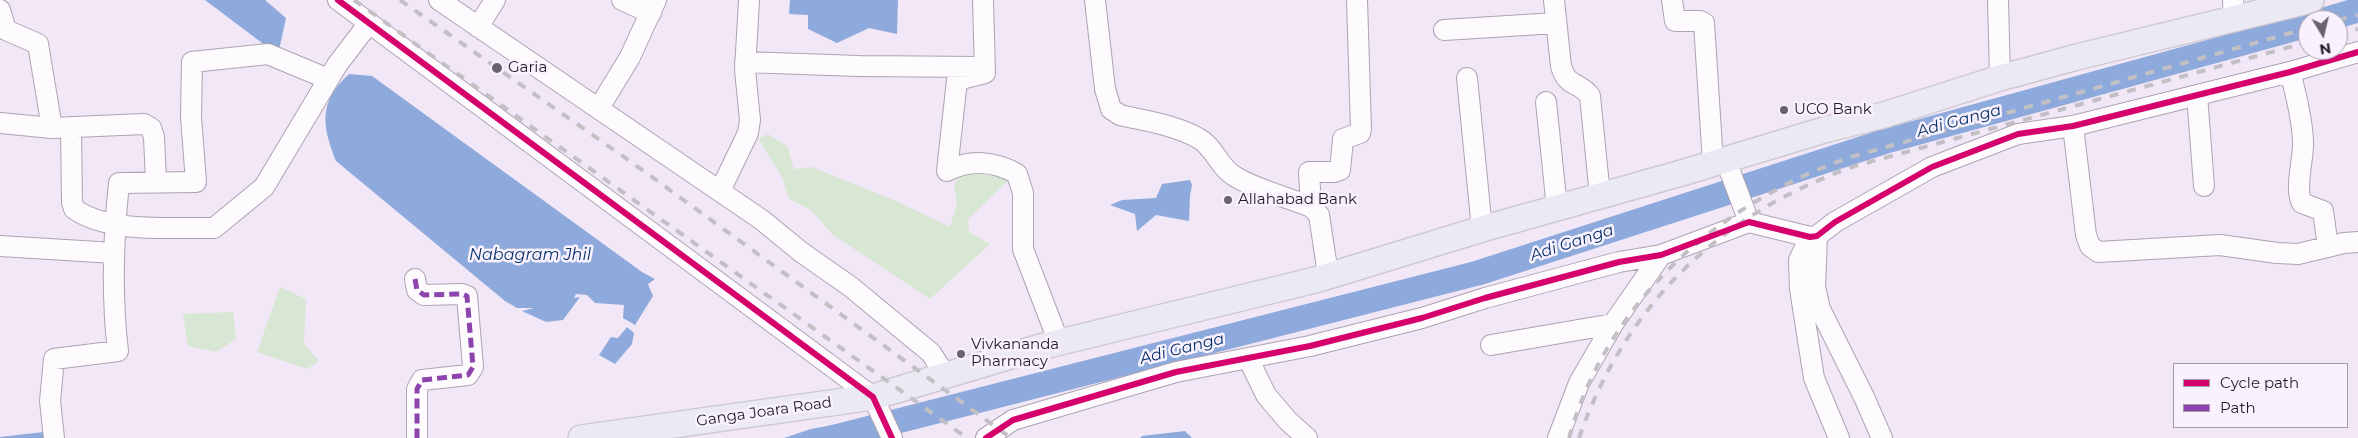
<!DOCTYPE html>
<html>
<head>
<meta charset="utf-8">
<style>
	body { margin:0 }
	#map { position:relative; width:2358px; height:438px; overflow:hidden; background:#f1e7f7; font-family:Montserrat,sans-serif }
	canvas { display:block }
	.legend { position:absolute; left:2173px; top:363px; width:175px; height:65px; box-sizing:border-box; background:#f9f2fe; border:1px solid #a39ca8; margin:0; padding:6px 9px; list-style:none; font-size:15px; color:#221b26 }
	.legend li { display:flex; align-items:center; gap:10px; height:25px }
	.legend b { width:25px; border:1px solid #a39ca8 }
	.north { position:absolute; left:2298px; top:10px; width:50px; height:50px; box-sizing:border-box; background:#f9f2fe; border:1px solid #a39ca8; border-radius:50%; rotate:171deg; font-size:14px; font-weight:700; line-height:20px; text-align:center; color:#221b26 }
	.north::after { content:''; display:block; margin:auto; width:18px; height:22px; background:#6a626f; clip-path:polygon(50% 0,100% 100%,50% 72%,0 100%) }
</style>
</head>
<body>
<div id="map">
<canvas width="2358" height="438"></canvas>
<ul class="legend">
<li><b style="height:6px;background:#d6006c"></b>Cycle path</li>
<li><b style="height:6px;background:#8e44ad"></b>Path</li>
</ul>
<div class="north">N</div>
</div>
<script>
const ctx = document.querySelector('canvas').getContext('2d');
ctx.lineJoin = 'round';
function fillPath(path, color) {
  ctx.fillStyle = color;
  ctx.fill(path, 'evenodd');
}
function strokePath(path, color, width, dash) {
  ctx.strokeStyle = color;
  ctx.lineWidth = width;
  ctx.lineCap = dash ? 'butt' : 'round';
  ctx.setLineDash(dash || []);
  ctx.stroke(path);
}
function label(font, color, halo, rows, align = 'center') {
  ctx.font = font + ' Montserrat,sans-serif';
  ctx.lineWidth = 5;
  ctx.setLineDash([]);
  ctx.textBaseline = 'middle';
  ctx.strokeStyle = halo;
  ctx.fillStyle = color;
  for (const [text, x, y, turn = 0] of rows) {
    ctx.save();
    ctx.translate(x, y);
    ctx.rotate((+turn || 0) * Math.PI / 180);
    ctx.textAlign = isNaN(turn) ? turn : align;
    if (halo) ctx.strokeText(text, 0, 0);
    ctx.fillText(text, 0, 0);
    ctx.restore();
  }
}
const green = new Path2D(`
	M 768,134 L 787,146 L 794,169 L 812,167 L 896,201 L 950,227 L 957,203 L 954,187 L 959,169 L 1010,179 L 968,219 L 969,232 L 990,244 L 930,299 L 833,235 L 811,210 L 789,199 L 782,177 L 758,139 Z
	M 280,287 L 306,299 L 304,343 L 319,361 L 307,369 L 257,352 Z
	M 233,312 L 236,339 L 216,352 L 188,346 L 183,314 Z`);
const water = new Path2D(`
	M 205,0 L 265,0 L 286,18 L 278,55 Z
	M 790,0 L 898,0 L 897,34 L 869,28 L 837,43 L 808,29 L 808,15 L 789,14 Z
	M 349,74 L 372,76 L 642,272 L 655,279 L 648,284 L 653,296 L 635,325 L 623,318 L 624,305 L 595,303 L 587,295 L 576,294 L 574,298 L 580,297 L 563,320 L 546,322 L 522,311 L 534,308 L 517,308 L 505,301 L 336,161 C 322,126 318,102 349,74 Z
	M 1190,180 L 1192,185 L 1190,196 L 1189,221 L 1156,215 L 1137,231 L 1135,214 L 1110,205 L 1122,200 L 1156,198 L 1162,184 Z
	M 627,327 L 634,333 L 632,344 L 615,364 L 599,355 L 611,337 L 618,338 Z
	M 859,420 L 878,435 L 871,438 L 784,438 L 811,429 Z
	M 1185,431 L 1192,438 L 1140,438 L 1142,436 Z
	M 44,432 L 46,438 L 0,438 L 0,437 Z`);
const river = new Path2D(`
	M 2324,20 L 2358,10
	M 831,438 L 1478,273 L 1883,142 L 2308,25`);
const minor = new Path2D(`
	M 338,0 L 873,397 L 892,438
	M 439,0 L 762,220 L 801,252 L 851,287 L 931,353 L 945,375
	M 622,0 L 651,13
	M 983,0 L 985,73 L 957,80 L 947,171 C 970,159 995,161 1017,174 L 1023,193 L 1023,249 L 1059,343
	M 1095,0 L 1105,89 L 1111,109 L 1120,115 C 1146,121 1175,125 1198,138 C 1213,146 1217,162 1229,172 C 1244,186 1290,198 1311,207 L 1319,215 L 1328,274
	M 1554,0 L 1561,66 C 1567,88 1579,81 1590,96 L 1600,196
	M 1672,0 L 1675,21 L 1700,21 L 1704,23 L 1713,163
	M 1998,0 L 2000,78
	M 2233,0 L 2234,18
	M 0,10 L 6,30 L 38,44 L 52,128
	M 478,27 L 495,0
	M 1444,30 L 1556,23
	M 745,62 L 858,66 L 980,67
	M 2290,72 C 2296,94 2302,118 2303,141 C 2304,159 2294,188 2302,203 L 2323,211 L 2328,247
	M 1467,78 L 1482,229
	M 2197,95 L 2204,186
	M 1546,102 L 1557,208
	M 599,108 L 630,57 L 656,0
	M 0,123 L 52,128 L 144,124 L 151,128 L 154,137 L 156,182
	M 2073,126 L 2086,235 L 2090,246 L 2098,252 L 2220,245 L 2277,253 L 2298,254 L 2344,243 L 2358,242
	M 71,127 L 72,202 L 74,209 C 111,234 171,227 214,228 L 264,187 L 337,65 L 369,23
	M 1725,158 L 1749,222
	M 720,191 L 748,133 L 750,120 L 745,70 L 749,0
	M 1311,207 L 1309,172 L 1334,172 L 1340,170 L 1343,139 L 1360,133 L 1361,129 L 1357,0
	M 1817,236 L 1815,287 L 1820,309 L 1864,397 L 1882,438
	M 1810,237 L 1799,260 L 1800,289 L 1814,378 L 1839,438
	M 0,246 L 114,253
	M 415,279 L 417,290 L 424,295 L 462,294 L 467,296 L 473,367 L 468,375 L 422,380 L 417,389 L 417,438
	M 1491,345 L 1613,324
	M 1248,358 L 1266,395 L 1288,421 L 1307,438
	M 54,438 L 50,401 L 54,359 L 118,351 C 111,293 113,240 119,183 L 196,182 L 191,117 L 192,62 L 268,54 L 328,79
	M 986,438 L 1013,420 L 1176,372 L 1310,346 L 1422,318 L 1485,298 L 1619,262 L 1661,255 L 1749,222 L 1810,237 L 1817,236 L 1835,222 L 1932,167 L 2018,134 L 2073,126 L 2290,72 L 2358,52
	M 1558,438 L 1579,383 L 1613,324 L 1661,255`);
const major = new Path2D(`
	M 581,438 L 873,397 L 1044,346 L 1315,280 L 1482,229 L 1685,172 L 1824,130 L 1884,115 L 2000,78 L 2077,57 L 2311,0`);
const rail = new Path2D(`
	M 354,0 L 967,438
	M 400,0 L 634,164 L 1011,438
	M 2338,20 L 2358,15
	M 2338,34 L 2358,29
	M 1569,438 C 1607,301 1720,202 1851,157 L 2308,28
	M 1579,438 C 1626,303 1721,213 1855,166 L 2308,42`);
const quiet = new Path2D(`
	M 415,279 L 417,290 L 424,295 L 462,294 L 467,296 L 473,367 L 468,375 L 422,380 L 417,389 L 417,438`);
const cycleway = new Path2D(`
	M 338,0 L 873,397 L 892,438
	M 986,438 L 1013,420 L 1176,372 L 1310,346 L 1422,318 L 1485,298 L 1619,262 L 1661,255 L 1749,222 L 1810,237 L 1817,236 L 1835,222 L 1932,167 L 2018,134 L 2073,126 L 2290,72 L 2358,52`);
const markers = [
	[497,68,6,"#6a626f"],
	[1784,110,5,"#6a626f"],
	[1228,200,5,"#6a626f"],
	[961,354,5,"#6a626f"]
];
const poiNames = [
	["Garia",508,68],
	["UCO Bank",1794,110],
	["Allahabad Bank",1238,200],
	["Vivkananda",971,345],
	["Pharmacy",971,362]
];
const streetNames = [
	["Ganga Joara Road",764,412,-8]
];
const waterNames = [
	["Adi Ganga",1959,121,-15],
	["Adi Ganga",1572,243,-18],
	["Nabagram Jhil",530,255],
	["Adi Ganga",1182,349,-14]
];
fillPath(green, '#d8e7d3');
fillPath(water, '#8eaadc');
strokePath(river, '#8eaadc', 25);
strokePath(minor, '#aca4b1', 22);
strokePath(major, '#cec9d0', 28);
strokePath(minor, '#fdfbfe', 20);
strokePath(major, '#ebeaf4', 25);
strokePath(rail, '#c2c0c4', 4, [9, 9]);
strokePath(quiet, '#8e44ad', 5, [10, 5]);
strokePath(cycleway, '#d6006c', 6);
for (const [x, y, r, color] of markers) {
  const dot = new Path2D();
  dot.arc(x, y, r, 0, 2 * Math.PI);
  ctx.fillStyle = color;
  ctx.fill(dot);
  strokePath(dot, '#f9f2fe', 2);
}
label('15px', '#221b26', '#f9f2fe', poiNames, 'left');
label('15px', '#221b26', '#f9f2fe', streetNames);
label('italic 16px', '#053069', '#f9f2fe', waterNames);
</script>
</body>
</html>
